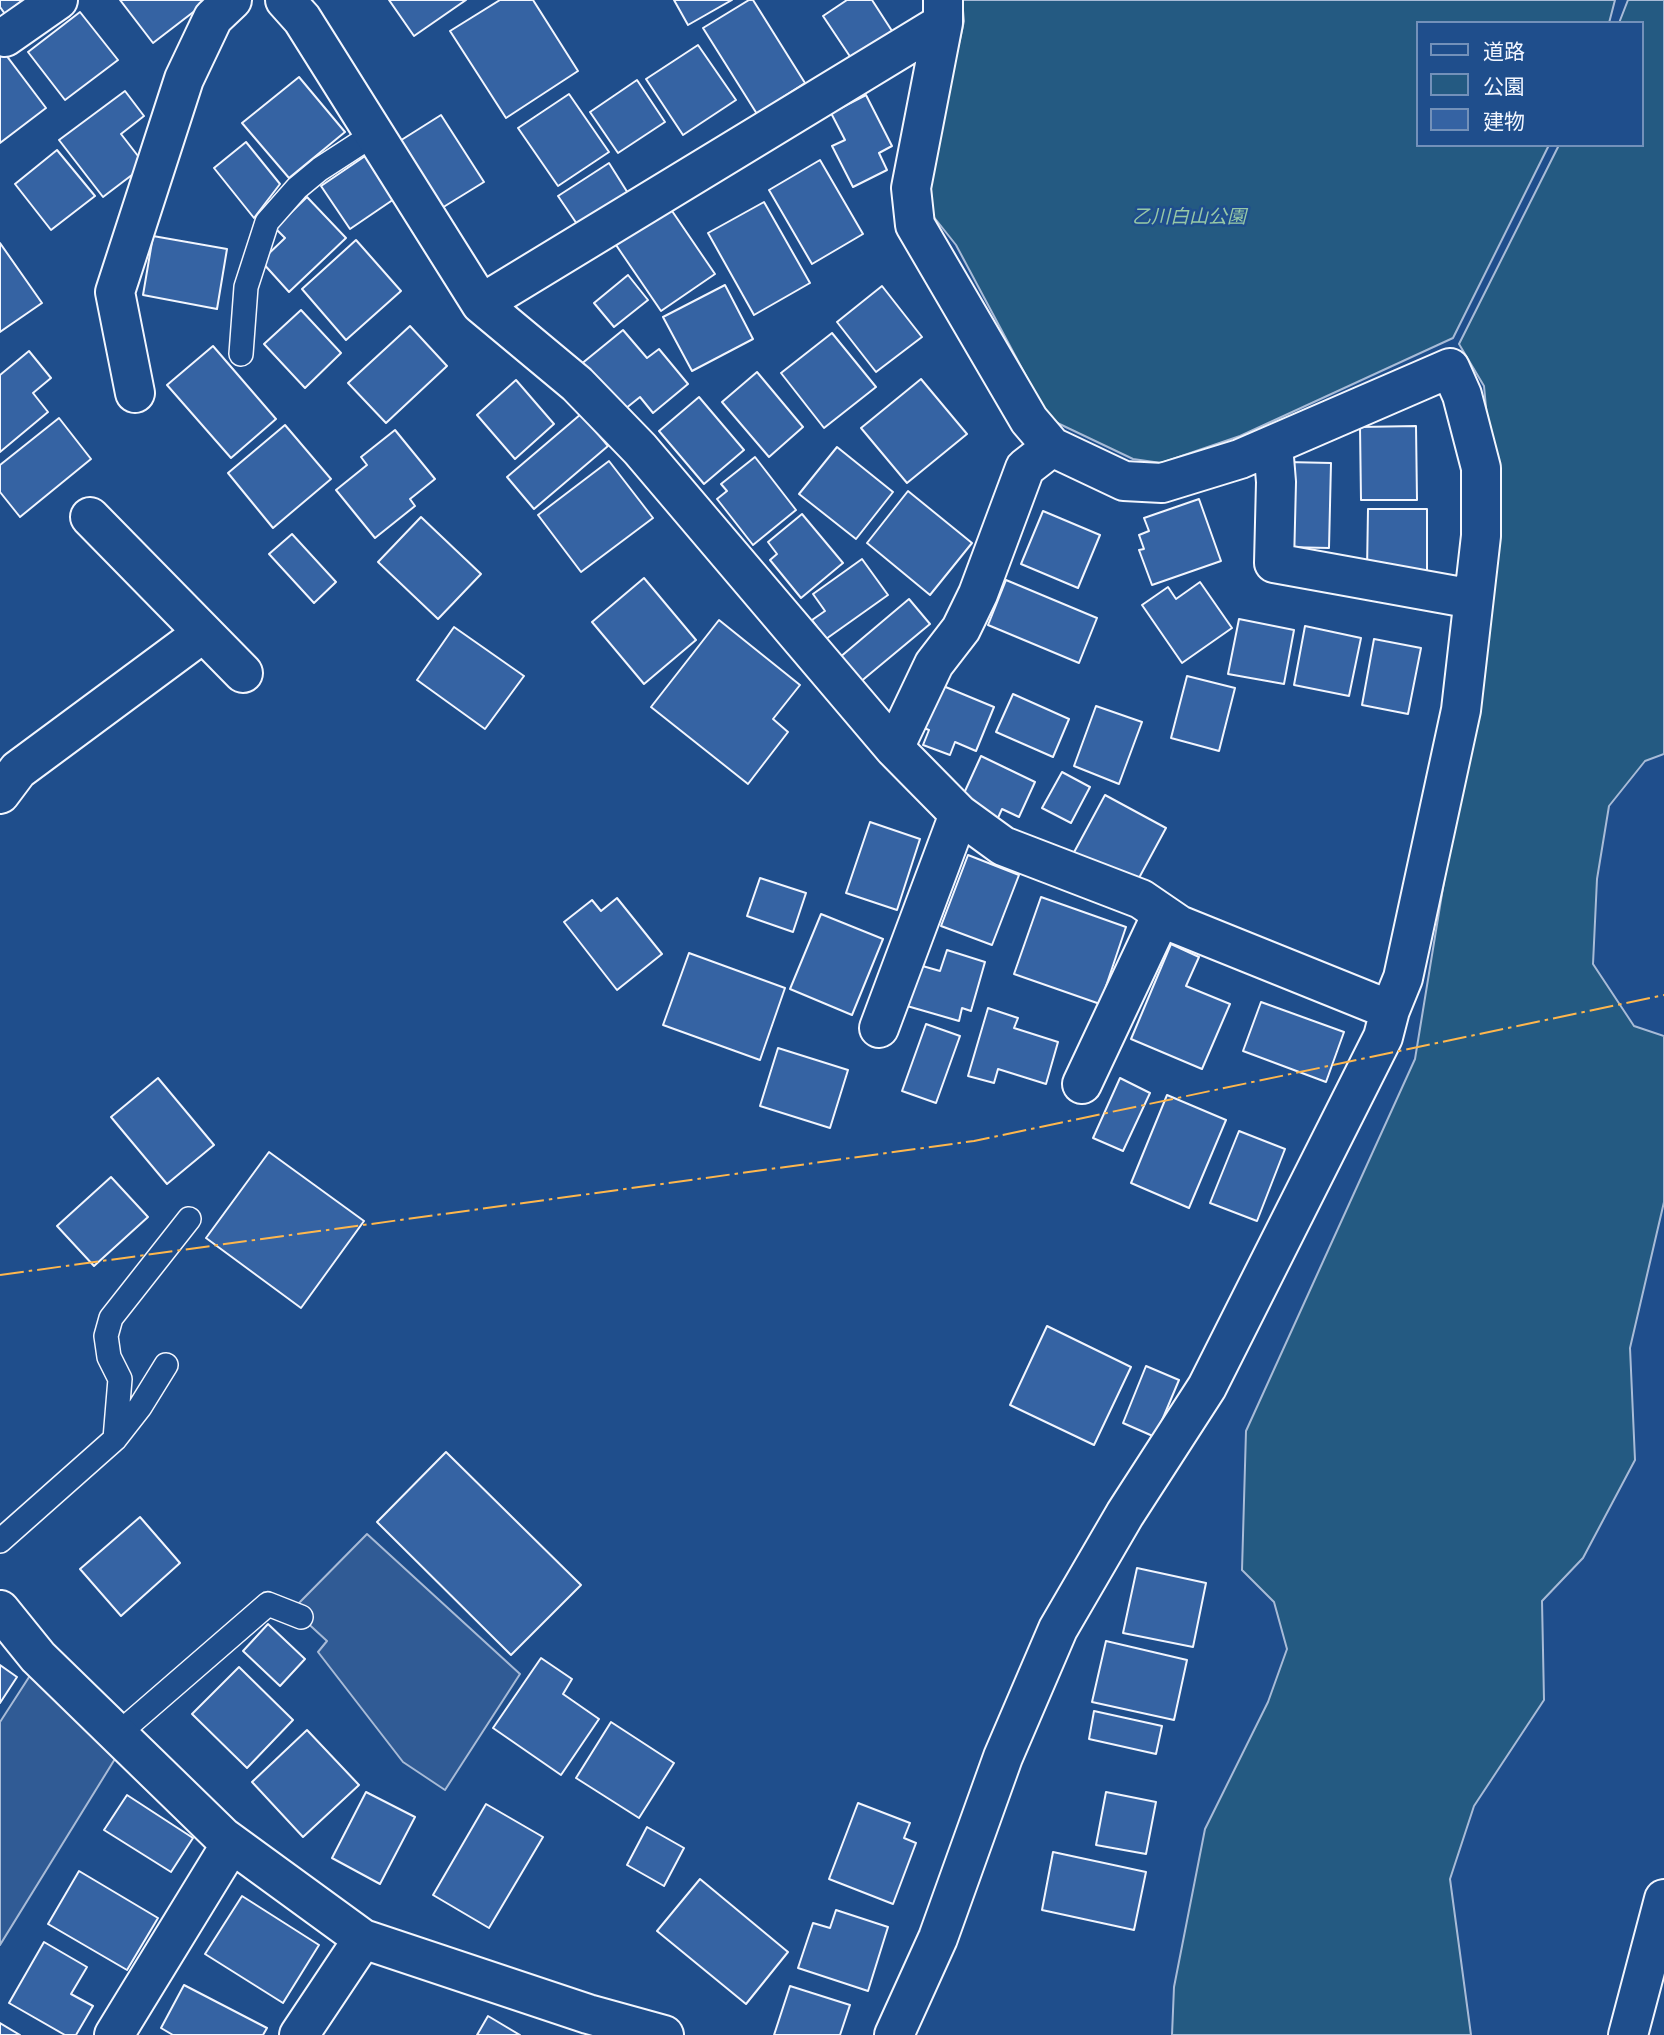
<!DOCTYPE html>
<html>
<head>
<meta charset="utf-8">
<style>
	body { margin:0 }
	#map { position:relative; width:1664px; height:2035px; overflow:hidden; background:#1f4e8c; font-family:Lora,"Noto Sans JP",serif }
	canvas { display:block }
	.legend { position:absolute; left:1416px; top:21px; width:228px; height:126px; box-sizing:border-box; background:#1f4e8c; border:2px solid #7391ba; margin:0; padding:9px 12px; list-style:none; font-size:21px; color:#f2f6ff }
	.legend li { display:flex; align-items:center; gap:14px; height:35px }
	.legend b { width:35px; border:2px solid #7391ba }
</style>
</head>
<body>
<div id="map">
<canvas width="1664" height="2035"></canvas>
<ul class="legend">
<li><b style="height:9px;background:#1f4e8c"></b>道路</li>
<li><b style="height:19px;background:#245a82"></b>公園</li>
<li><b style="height:19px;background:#3563a3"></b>建物</li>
</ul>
</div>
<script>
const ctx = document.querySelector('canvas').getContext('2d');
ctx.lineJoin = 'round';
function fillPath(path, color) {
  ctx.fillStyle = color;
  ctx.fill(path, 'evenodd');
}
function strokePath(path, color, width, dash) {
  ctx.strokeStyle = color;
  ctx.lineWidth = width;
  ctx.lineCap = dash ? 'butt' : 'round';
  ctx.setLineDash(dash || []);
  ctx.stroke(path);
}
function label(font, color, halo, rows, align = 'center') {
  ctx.font = font + ' Lora,"Noto Sans JP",serif';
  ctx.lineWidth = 5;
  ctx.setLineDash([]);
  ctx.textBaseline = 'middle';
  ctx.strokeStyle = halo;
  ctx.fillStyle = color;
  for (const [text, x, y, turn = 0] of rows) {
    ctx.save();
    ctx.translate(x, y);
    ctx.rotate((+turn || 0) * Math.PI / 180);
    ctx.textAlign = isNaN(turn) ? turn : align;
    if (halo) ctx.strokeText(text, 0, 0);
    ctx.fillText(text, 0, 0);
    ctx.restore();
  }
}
const green = new Path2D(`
	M 962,0 L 1615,0 L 1609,23 L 1417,23 L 1417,145 L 1549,145 L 1453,338 L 1240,436 L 1161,463 L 1133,459 L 1049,419 L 956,245 L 933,216 L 928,184 L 964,21 Z
	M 1628,0 L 1664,0 L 1664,754 L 1645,761 L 1609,806 L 1597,879 L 1593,964 L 1634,1026 L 1664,1036 L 1664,1202 L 1630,1348 L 1635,1460 L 1583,1558 L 1542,1601 L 1544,1700 L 1474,1806 L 1450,1879 L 1471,2035 L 1172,2035 L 1174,1987 L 1205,1829 L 1268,1702 L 1287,1649 L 1274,1602 L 1242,1570 L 1246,1431 L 1415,1059 L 1499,545 L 1484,386 L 1459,344 L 1559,145 L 1641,145 L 1641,23 L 1619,23 Z`);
const parking = new Path2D(`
	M 367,1534 L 520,1674 L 445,1790 L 403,1762 L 318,1652 L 327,1641 L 301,1617 L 298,1604 Z
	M 31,1674 L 118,1754 L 0,1945 L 0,1722 Z`);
const building = new Path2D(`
	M 0,0 L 23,0 L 5,14 L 0,7 Z
	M 120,0 L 209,0 L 153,43 Z
	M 389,0 L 466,0 L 414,36 Z
	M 500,0 L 533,0 L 578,71 L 506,118 L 450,31 Z
	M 674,0 L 732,0 L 688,25 Z
	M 749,0 L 753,0 L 805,83 L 757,114 L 703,28 Z
	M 847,0 L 872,0 L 894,34 L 853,61 L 823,16 Z
	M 80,12 L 118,60 L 65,100 L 28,52 Z
	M 698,45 L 736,100 L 683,135 L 646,79 Z
	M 0,47 L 46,108 L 0,143 Z
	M 299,77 L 345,132 L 289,178 L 242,123 Z
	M 637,80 L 665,122 L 618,153 L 590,112 Z
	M 125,91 L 144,116 L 121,134 L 145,165 L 103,197 L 59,140 Z
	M 569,94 L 609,152 L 558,186 L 518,128 Z
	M 866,95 L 892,146 L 879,153 L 887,170 L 853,187 L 832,146 L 845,140 L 831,113 Z
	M 441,115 L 484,182 L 437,211 L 395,144 Z
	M 246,142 L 280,184 L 254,218 L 214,168 Z
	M 57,150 L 95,196 L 51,230 L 15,184 Z
	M 371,152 L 400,195 L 350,229 L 321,186 Z
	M 820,160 L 863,234 L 812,264 L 769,190 Z
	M 609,163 L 631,198 L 581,230 L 558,196 Z
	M 307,197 L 346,238 L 289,292 L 261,261 L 285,238 L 275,228 Z
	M 764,202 L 810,283 L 754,315 L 708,233 Z
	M 670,208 L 715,274 L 661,311 L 616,245 Z
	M 153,236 L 227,249 L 217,309 L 143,295 Z
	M 356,240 L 401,291 L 346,340 L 302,289 Z
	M 0,243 L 42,303 L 0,332 Z
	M 628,275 L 648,300 L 614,327 L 594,303 Z
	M 725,285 L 753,339 L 692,371 L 663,317 Z
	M 882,286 L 922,337 L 876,372 L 837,322 Z
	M 301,310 L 341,353 L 305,388 L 264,344 Z
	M 410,326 L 447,366 L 386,423 L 348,383 Z
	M 623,330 L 647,358 L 659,349 L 688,384 L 653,413 L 640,397 L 620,413 L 580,365 Z
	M 832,333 L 876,387 L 824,428 L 781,373 Z
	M 213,346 L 276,419 L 231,458 L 167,385 Z
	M 29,351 L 51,378 L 33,393 L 48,412 L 0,452 L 0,375 Z
	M 757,372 L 803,427 L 769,457 L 722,402 Z
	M 921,379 L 967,434 L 907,483 L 861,428 Z
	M 516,380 L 554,424 L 515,459 L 477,415 Z
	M 699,397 L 744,450 L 704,484 L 659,431 Z
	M 581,414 L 608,446 L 534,509 L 507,477 Z
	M 59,418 L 91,459 L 20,517 L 0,492 L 0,465 Z
	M 285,425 L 331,479 L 273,528 L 228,473 Z
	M 1416,426 L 1417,500 L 1361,500 L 1360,427 Z
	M 395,430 L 435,479 L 410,499 L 415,506 L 375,538 L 336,490 L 367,465 L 361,457 Z
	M 837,447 L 893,492 L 856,539 L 799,494 Z
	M 755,457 L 796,510 L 753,545 L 717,499 L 727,491 L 721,484 Z
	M 609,461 L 653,518 L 581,572 L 538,515 Z
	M 1287,462 L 1331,463 L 1329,548 L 1285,547 Z
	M 908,491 L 972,543 L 930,595 L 867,543 Z
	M 1199,499 L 1221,561 L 1152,585 L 1139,550 L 1144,549 L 1139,535 L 1149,531 L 1144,518 Z
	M 1368,509 L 1427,509 L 1427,570 L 1367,570 Z
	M 1043,511 L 1100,535 L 1078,588 L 1021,564 Z
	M 802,514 L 843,563 L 801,598 L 770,560 L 777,554 L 768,542 Z
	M 421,517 L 481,574 L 438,619 L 378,562 Z
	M 292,534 L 336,582 L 314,603 L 269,554 Z
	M 862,559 L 888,595 L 826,639 L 812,620 L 825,611 L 813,594 Z
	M 644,578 L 696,640 L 644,684 L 592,622 Z
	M 1006,580 L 1097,618 L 1079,663 L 988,625 Z
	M 1200,582 L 1232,628 L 1182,663 L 1142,605 L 1168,587 L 1176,599 Z
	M 909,599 L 930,624 L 859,683 L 839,658 Z
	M 1239,619 L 1294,630 L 1284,684 L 1228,674 Z
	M 719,620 L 800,685 L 773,719 L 788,732 L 748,784 L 651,707 Z
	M 1305,626 L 1361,638 L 1349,696 L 1294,685 Z
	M 454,627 L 524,676 L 485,729 L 417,680 Z
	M 1374,639 L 1421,648 L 1408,714 L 1362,705 Z
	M 1187,676 L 1235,688 L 1219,751 L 1171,738 Z
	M 936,683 L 994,707 L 976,751 L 955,742 L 950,755 L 923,745 L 929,730 L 919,726 Z
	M 1013,694 L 1069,719 L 1053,757 L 996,732 Z
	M 1096,706 L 1142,722 L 1119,784 L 1074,766 Z
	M 981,756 L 1035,782 L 1019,817 L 1002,809 L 997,820 L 960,802 Z
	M 1062,772 L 1090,787 L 1071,823 L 1042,808 Z
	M 1105,795 L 1166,828 L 1133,889 L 1072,856 Z
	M 870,822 L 920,839 L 897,910 L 846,893 Z
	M 968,855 L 1019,875 L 992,945 L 941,926 Z
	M 760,878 L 806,893 L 793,932 L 747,916 Z
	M 1041,897 L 1126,927 L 1100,1004 L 1014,974 Z
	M 617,898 L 662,954 L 617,990 L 564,922 L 592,900 L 601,911 Z
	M 821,914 L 883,939 L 852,1015 L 790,989 Z
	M 1171,944 L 1199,957 L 1186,986 L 1230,1004 L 1202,1069 L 1131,1039 Z
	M 947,950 L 985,962 L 971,1011 L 962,1008 L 959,1021 L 907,1006 L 919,965 L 940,971 Z
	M 689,953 L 785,988 L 760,1060 L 663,1025 Z
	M 1261,1002 L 1344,1032 L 1326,1082 L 1243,1051 Z
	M 988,1008 L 1018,1018 L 1014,1028 L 1058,1042 L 1046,1084 L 998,1069 L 994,1083 L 968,1076 Z
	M 926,1024 L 960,1036 L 936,1103 L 902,1091 Z
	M 778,1048 L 848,1070 L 830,1128 L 760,1106 Z
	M 158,1078 L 214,1145 L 167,1184 L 111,1117 Z
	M 1120,1078 L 1150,1093 L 1123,1151 L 1093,1138 Z
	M 1167,1095 L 1226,1120 L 1189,1208 L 1131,1183 Z
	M 1239,1131 L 1285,1149 L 1257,1221 L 1210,1203 Z
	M 269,1152 L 364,1221 L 301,1308 L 206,1238 Z
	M 111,1177 L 148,1217 L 94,1266 L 57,1226 Z
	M 1047,1326 L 1131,1367 L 1094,1445 L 1010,1405 Z
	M 1146,1366 L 1179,1380 L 1155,1437 L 1123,1423 Z
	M 446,1452 L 581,1585 L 511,1655 L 377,1522 Z
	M 140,1517 L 180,1563 L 121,1616 L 80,1569 Z
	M 1137,1568 L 1206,1583 L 1193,1647 L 1123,1633 Z
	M 268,1624 L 305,1659 L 280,1686 L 243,1651 Z
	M 1106,1641 L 1187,1660 L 1174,1720 L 1092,1702 Z
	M 541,1658 L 572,1679 L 563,1694 L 599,1719 L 561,1775 L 493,1728 Z
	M 0,1665 L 17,1677 L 0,1703 Z
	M 239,1667 L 293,1720 L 247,1768 L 192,1714 Z
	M 1094,1711 L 1162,1726 L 1156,1754 L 1089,1739 Z
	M 611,1722 L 674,1763 L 639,1818 L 576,1778 Z
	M 307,1730 L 359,1785 L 303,1837 L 252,1782 Z
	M 366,1792 L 415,1817 L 380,1884 L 332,1858 Z
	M 1106,1792 L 1156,1802 L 1146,1854 L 1096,1845 Z
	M 127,1795 L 193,1838 L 171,1872 L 104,1830 Z
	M 858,1803 L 910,1823 L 904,1838 L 916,1843 L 893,1904 L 829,1879 Z
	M 486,1804 L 543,1837 L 489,1928 L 433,1895 Z
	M 647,1827 L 684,1848 L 664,1886 L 627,1865 Z
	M 1053,1852 L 1146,1872 L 1134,1930 L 1042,1910 Z
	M 79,1871 L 158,1918 L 127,1970 L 48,1924 Z
	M 700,1879 L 788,1952 L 746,2004 L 657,1931 Z
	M 242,1896 L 319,1945 L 283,2003 L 205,1954 Z
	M 836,1910 L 888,1927 L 868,1991 L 798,1968 L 813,1923 L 830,1928 Z
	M 44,1942 L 87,1967 L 71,1994 L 93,2006 L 76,2035 L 65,2035 L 9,2003 Z
	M 184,1985 L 267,2028 L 263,2035 L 173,2035 L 161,2028 Z
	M 790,1986 L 850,2005 L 840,2035 L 774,2035 Z
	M 488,2016 L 520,2035 L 477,2035 Z
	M 0,2023 L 20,2035 L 0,2035 Z`);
const lane = new Path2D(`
	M 241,354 L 246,287 L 267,222 L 297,188 L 320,169 L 374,134
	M 115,1439 L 120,1379 L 109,1357 L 106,1336 L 111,1318 L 189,1219
	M 0,1541 L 115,1439 L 140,1407 L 166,1365
	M 118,1734 L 268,1604 L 301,1617`);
const street = new Path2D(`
	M 285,0 L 302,19 L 481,304 L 577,384 L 640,449 L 894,748 L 959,814 L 1003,846 L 1141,899 L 1179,925 L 1390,1010
	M 5,37 L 58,0
	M 481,304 L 943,23
	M 135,393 L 115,292 L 184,79 L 213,18 L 232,0
	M 1273,445 L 1276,482 L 1274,563 L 1473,599
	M 90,517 L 243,673
	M 894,748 L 934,664 L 961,629 L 978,594 L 1025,468 L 1052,447
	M 0,794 L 18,770 L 203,633
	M 879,1028 L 959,814
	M 1082,1084 L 1162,914
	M 0,1610 L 38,1657 L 223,1837 L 363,1939 L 588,2014 L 664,2035
	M 114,2035 L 231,1844
	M 299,2035 L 363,1939
	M 894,2035 L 938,1938 L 1003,1757 L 1058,1629 L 1125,1514 L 1207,1387 L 1383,1037 L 1390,1010 L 1403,978 L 1461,710 L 1481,536 L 1481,468 L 1462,395 L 1450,368 L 1240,459 L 1162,483 L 1124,481 L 1052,447 L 1029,420 L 915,225 L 911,188 L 943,23 L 943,0
	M 1628,2035 L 1664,1899`);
const power = new Path2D(`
	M 0,1275 L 974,1141 L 1664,995`);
const parkNames = [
	["乙川白山公園",1189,218]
];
fillPath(green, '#245a82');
strokePath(green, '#a8bbd7', 2);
fillPath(parking, '#305b95');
strokePath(parking, '#a8bbd7', 2);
fillPath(building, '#3563a3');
strokePath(building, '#f2f6ff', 2);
strokePath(lane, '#f2f6ff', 26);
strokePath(street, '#f2f6ff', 42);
strokePath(lane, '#1f4e8c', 23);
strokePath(street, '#1f4e8c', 38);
strokePath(power, '#ffb74d', 2, [24, 5, 3.5, 5]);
label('italic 19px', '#97c8a6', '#1f4e8c', parkNames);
</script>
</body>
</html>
